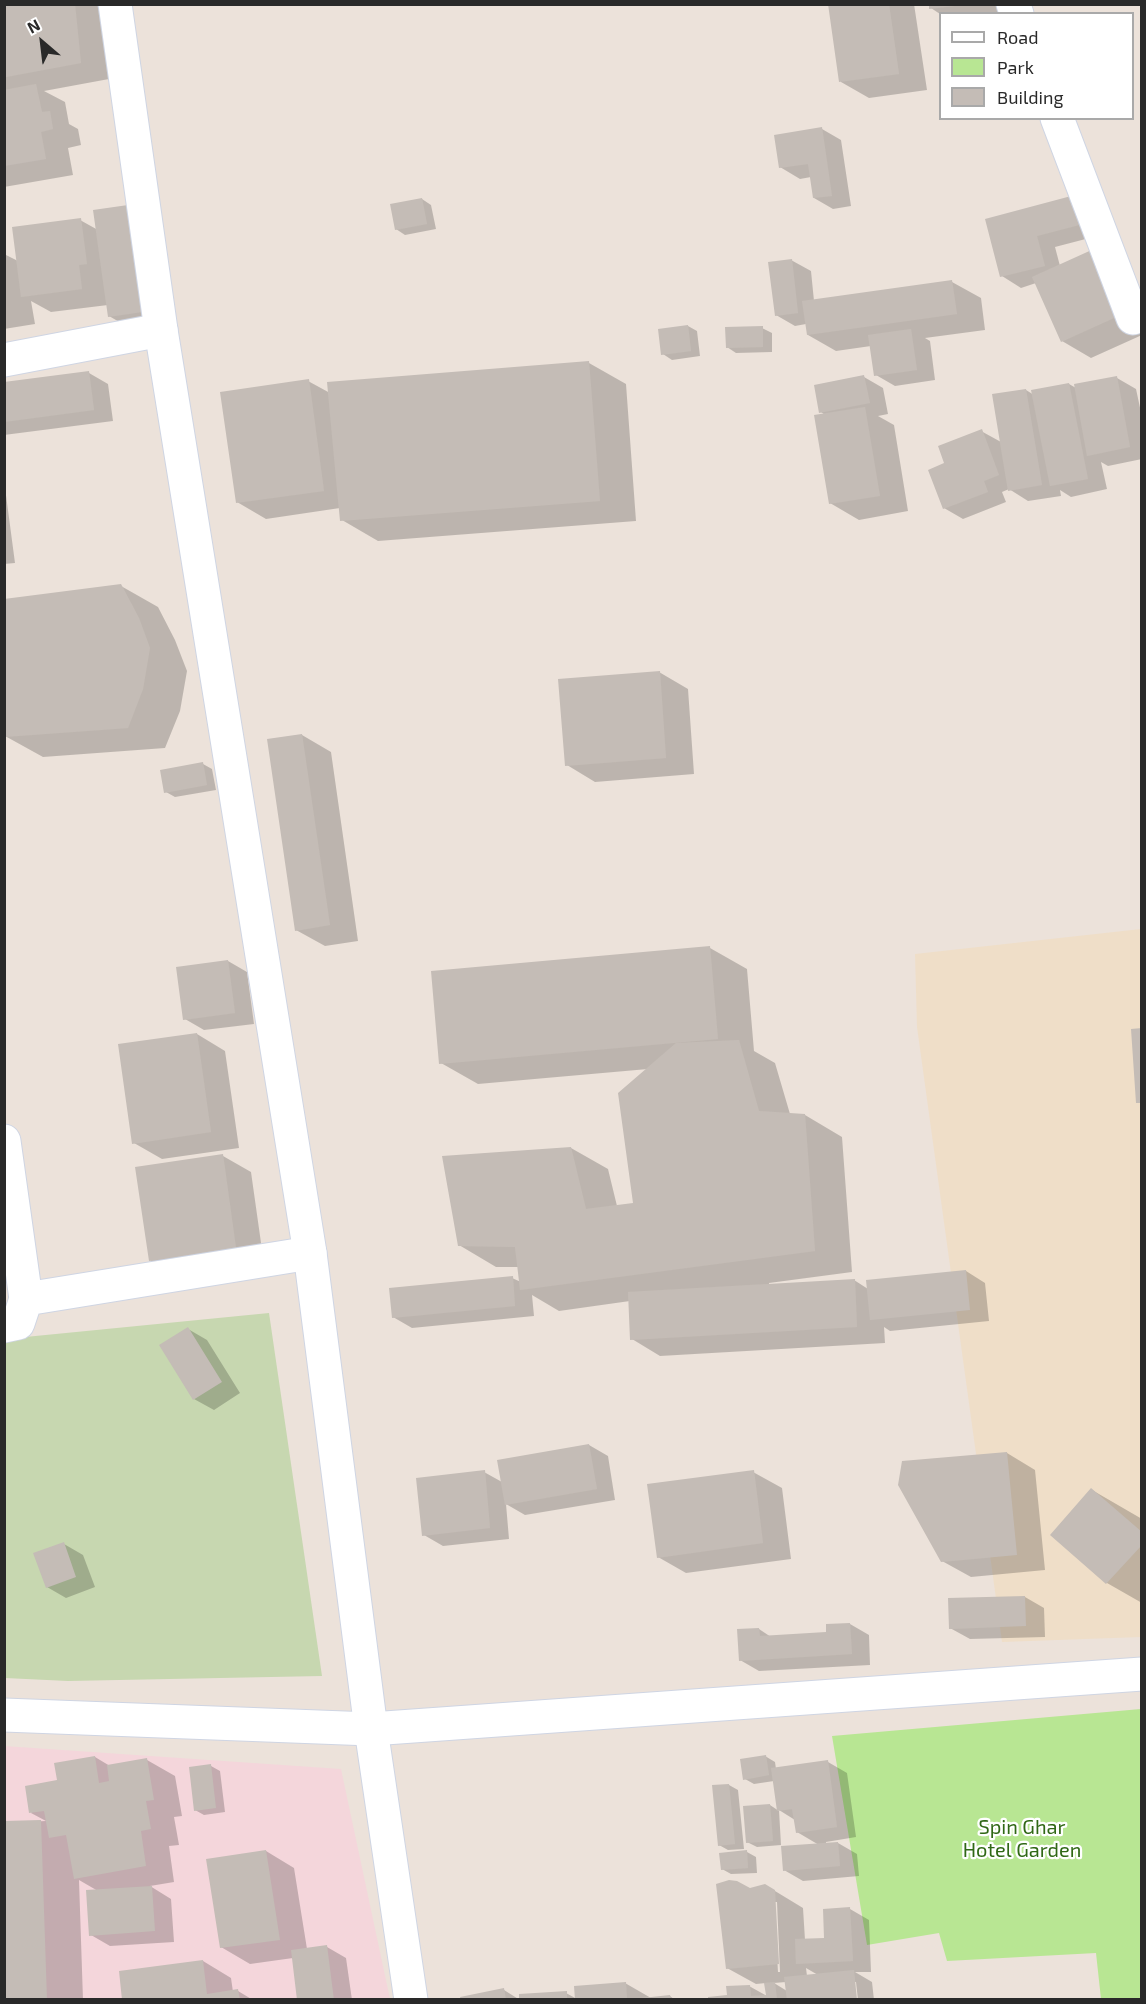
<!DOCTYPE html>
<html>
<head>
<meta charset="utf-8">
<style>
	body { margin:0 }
	#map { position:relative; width:1146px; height:2004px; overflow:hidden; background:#ece2da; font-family:"Exo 2",sans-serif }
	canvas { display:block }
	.frame { position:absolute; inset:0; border:6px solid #292929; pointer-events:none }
	.legend { position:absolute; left:939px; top:12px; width:195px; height:108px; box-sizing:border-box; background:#fff; border:2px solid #a9a9a9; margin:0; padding:8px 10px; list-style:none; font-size:18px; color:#292929 }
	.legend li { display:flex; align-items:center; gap:12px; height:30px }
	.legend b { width:30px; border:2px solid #a9a9a9 }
	.north { position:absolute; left:12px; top:12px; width:60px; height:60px; -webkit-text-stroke:4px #fff; paint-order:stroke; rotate:332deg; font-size:16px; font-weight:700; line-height:24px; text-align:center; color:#292929 }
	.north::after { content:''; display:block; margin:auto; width:21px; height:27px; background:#292929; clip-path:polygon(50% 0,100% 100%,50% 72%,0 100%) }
</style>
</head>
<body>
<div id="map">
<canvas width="1146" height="2004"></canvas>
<div class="frame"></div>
<ul class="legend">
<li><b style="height:8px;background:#fff"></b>Road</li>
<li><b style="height:16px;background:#b8e693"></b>Park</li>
<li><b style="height:16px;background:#c4bcb6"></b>Building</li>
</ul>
<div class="north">N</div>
</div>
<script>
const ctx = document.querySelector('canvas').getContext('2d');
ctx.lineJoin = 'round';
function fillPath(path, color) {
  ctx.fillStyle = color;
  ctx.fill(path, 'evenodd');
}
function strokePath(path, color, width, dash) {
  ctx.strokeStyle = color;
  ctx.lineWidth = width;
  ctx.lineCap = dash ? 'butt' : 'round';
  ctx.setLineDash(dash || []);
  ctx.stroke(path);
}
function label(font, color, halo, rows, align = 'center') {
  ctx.font = font + ' "Exo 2",sans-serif';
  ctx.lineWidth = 4.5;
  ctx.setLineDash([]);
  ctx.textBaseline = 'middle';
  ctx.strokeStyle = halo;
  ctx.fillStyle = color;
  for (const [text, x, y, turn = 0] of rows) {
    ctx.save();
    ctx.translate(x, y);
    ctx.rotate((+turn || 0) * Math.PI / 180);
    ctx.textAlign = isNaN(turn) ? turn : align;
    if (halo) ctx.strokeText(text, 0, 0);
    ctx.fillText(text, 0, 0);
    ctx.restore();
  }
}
const education = new Path2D(`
	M 1141,929 L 1141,1637 L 1002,1642 L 917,1027 L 915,954 Z`);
const medical = new Path2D(`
	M 4,1746 L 341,1769 L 390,1999 L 5,1999 Z`);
const green = new Path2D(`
	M 1141,1709 L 1141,1999 L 1101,1999 L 1096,1953 L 947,1961 L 939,1933 L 867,1945 L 832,1736 Z`);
const cemetery = new Path2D(`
	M 269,1313 L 322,1676 L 68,1681 L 5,1678 L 5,1339 Z`);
const shadow = new Path2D(`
	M 4,4 L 101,4 L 109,79 L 44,91 L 65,102 L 69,124 L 78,129 L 81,145 L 68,148 L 73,175 L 4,187 Z
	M 830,4 L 914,4 L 927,90 L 869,98 L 841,82 Z
	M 930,4 L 1015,4 L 1016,11 L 994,14 L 940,14 L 931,8 Z
	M 822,129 L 841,140 L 851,206 L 833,209 L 814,198 L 811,177 L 800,179 L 780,167 Z
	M 1075,196 L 1101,235 L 1055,247 L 1060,266 L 1142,304 L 1142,335 L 1091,358 L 1062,341 L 1036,283 L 1021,288 L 1002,276 L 987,220 Z
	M 422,199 L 431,205 L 436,229 L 405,235 L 396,229 Z
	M 80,220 L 98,230 L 161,323 L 128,327 L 109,316 L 108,305 L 51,312 L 31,301 L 35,324 L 4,329 L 4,254 L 18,261 Z
	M 791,260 L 811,271 L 814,301 L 952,282 L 981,298 L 985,330 L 925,338 L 930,341 L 935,380 L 895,386 L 876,375 L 871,346 L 836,351 L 808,335 L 806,324 L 795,326 L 776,315 Z
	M 688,326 L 697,331 L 700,356 L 672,360 L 663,354 Z
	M 762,328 L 772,333 L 772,352 L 736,353 L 727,347 Z
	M 589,363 L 626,384 L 636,521 L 378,541 L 342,520 L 340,508 L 266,519 L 237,502 L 308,381 L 330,393 Z
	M 89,373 L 108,384 L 113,421 L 4,435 L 4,384 Z
	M 864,377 L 883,388 L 888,414 L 878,416 L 894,425 L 908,511 L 859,520 L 830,503 L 825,415 L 821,412 Z
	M 1117,378 L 1136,389 L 1142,417 L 1142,459 L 1108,466 L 1101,462 L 1107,489 L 1071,497 L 1060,490 L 1061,496 L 1028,501 L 1009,489 L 1002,492 L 1006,502 L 963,519 L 944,508 L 946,464 L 981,431 L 1001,442 L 1026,390 L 1034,395 L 1069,384 L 1076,388 Z
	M 4,480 L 15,563 L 4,564 Z
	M 121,586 L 158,607 L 175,640 L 187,671 L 180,711 L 165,748 L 43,757 L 5,736 Z
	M 659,672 L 688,689 L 694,774 L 595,782 L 567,765 Z
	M 302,735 L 331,752 L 358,941 L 325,946 L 296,930 Z
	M 203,764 L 212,769 L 216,790 L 175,797 L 166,792 Z
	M 710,948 L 747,969 L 754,1051 L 775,1063 L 790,1114 L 805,1115 L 842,1137 L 852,1272 L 769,1283 L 769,1285 L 854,1280 L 868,1289 L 966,1271 L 985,1283 L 989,1321 L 890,1331 L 884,1327 L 885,1343 L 660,1356 L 632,1339 L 630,1301 L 559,1311 L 532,1295 L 534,1316 L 412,1328 L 393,1317 L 512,1278 L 521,1282 L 519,1267 L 496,1267 L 459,1245 L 571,1148 L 608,1169 L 617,1206 L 635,1204 L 648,1069 L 478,1084 L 441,1063 Z
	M 228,961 L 247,972 L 254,1024 L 204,1030 L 185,1019 Z
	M 197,1034 L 225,1051 L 239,1148 L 162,1159 L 134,1143 Z
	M 223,1156 L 251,1172 L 264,1264 L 179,1277 L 150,1260 Z
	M 188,1329 L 207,1340 L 240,1393 L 214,1410 L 194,1399 Z
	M 589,1445 L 608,1456 L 615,1500 L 525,1515 L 506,1504 L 509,1539 L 443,1546 L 424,1535 L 484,1472 L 502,1482 Z
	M 1007,1453 L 1035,1470 L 1045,1570 L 971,1577 L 942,1561 Z
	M 753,1472 L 782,1488 L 791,1559 L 686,1573 L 658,1557 Z
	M 1092,1490 L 1142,1519 L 1142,1603 L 1107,1583 L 1052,1535 Z
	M 64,1544 L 83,1555 L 95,1587 L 66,1598 L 47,1587 Z
	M 1025,1597 L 1044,1608 L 1045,1637 L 970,1639 L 950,1628 Z
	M 850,1624 L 869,1635 L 870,1665 L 759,1671 L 740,1660 L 759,1629 L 771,1637 L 828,1633 Z
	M 765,1756 L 775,1762 L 776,1769 L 828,1762 L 847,1773 L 856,1837 L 826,1842 L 826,1844 L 838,1843 L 857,1854 L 859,1876 L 803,1881 L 784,1870 L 819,1845 L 797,1832 L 795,1820 L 779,1810 L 781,1845 L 757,1847 L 747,1842 L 770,1805 L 779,1811 L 774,1781 L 754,1784 L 745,1779 Z
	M 95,1757 L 110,1766 L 147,1760 L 175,1776 L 182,1816 L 174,1817 L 179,1845 L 169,1846 L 174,1882 L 150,1886 L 171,1899 L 174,1942 L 110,1946 L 91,1935 L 98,1891 L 79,1880 L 83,2000 L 4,2000 L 4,1823 L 46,1821 L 31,1813 L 59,1782 Z
	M 211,1766 L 220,1771 L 225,1812 L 204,1815 L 195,1810 Z
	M 729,1785 L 738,1790 L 744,1849 L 728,1850 L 719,1845 Z
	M 266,1851 L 294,1868 L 307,1949 L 327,1947 L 346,1958 L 352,2000 L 299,2000 L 293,1958 L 250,1964 L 221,1947 Z
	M 747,1852 L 756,1857 L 757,1873 L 731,1874 L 722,1869 Z
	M 750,1890 L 775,1891 L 803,1908 L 805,1940 L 826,1939 L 850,1909 L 869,1920 L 871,1972 L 855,1972 L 872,1982 L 874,2000 L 858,2000 L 856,1982 L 853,1982 L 855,2000 L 710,2000 L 729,1996 L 749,1986 L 767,1996 L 766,1983 L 756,1984 L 727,1968 ZM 774,1902 L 777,1902 L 780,1972 L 778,1972 ZM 806,1968 L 818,1975 L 807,1976 ZM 786,1982 L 787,1991 L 774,1983 Z
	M 203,1961 L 231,1978 L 233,1992 L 238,1991 L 253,2000 L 124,2000 Z
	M 625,1983 L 651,1998 L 670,1996 L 675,2000 L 520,2000 L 566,1993 L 577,1999 Z
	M 504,1990 L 520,2000 L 462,2000 Z`);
const building = new Path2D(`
	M 4,4 L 75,4 L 81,63 L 6,77 L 4,63 Z
	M 828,4 L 889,4 L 899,74 L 839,82 Z
	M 929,4 L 954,4 L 954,6 L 929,9 Z
	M 36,84 L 42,112 L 50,111 L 53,129 L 41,132 L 46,159 L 4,166 L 4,90 Z
	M 822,127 L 832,196 L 813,198 L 808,164 L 779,168 L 774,135 Z
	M 1075,195 L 1083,224 L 1037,236 L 1045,266 L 1000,277 L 985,219 Z
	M 422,198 L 427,224 L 395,230 L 390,204 Z
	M 128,205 L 142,312 L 108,317 L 93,210 Z
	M 81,218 L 87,264 L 79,265 L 82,289 L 21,297 L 12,227 Z
	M 1096,248 L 1125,313 L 1061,342 L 1032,277 Z
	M 792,259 L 798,313 L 775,316 L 768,262 Z
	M 952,280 L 957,314 L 807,335 L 802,301 Z
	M 688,325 L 691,351 L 661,355 L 658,329 Z
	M 763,326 L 763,347 L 726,348 L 725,327 Z
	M 911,329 L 917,370 L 874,376 L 868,335 Z
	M 589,361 L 600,501 L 340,521 L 327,382 Z
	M 89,371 L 94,410 L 4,422 L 4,382 Z
	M 864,375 L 870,403 L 819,413 L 814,385 Z
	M 1117,376 L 1130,447 L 1087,456 L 1074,384 Z
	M 309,379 L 324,491 L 236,503 L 220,392 Z
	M 1069,383 L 1088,479 L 1050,486 L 1031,390 Z
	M 1026,389 L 1042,485 L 1008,491 L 992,394 Z
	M 865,407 L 880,496 L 829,504 L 814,415 Z
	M 982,429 L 999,475 L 984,481 L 988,492 L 943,509 L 928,470 L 944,463 L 938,446 Z
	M 121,584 L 139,618 L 150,648 L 143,689 L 128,728 L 4,737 L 4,599 Z
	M 660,671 L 666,758 L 565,766 L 558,679 Z
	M 302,734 L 330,925 L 295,931 L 267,739 Z
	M 203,762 L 207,785 L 164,793 L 160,770 Z
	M 710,946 L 718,1039 L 439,1064 L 431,971 Z
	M 228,960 L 235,1013 L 183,1020 L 176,967 Z
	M 1142,1028 L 1142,1103 L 1136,1103 L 1131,1029 Z
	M 197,1033 L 211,1132 L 132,1144 L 118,1044 Z
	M 739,1040 L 759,1111 L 805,1114 L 815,1251 L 520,1290 L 515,1247 L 458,1246 L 442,1156 L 571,1147 L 586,1209 L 633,1203 L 618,1093 L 676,1043 Z
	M 223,1154 L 236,1248 L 149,1261 L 135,1167 Z
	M 966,1270 L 970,1310 L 870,1320 L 866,1280 Z
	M 513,1276 L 515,1306 L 392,1318 L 389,1288 Z
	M 855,1279 L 857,1327 L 630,1340 L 628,1292 Z
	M 188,1327 L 222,1382 L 193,1400 L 159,1345 Z
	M 589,1444 L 597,1489 L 505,1505 L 497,1460 Z
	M 1007,1452 L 1017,1555 L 941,1562 L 898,1485 L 902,1461 Z
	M 485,1470 L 490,1528 L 422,1536 L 416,1478 Z
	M 754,1470 L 763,1543 L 657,1558 L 647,1484 Z
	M 1091,1488 L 1142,1532 L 1142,1545 L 1106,1584 L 1050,1535 Z
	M 64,1542 L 76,1577 L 46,1588 L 33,1553 Z
	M 1025,1596 L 1026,1626 L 949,1629 L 948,1598 Z
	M 850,1623 L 852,1654 L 739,1661 L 737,1629 L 759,1628 L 760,1636 L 826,1632 L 826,1624 Z
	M 766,1755 L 769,1775 L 743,1780 L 740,1759 Z
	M 95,1756 L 99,1783 L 109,1781 L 107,1765 L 147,1758 L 154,1800 L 146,1801 L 151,1829 L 141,1831 L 146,1866 L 74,1879 L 66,1835 L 49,1838 L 44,1811 L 29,1813 L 25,1786 L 57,1780 L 54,1763 Z
	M 828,1760 L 837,1827 L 796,1833 L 792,1809 L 777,1811 L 771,1768 Z
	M 211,1764 L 216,1808 L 194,1811 L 189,1767 Z
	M 729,1784 L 735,1844 L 718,1846 L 712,1785 Z
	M 770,1804 L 773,1841 L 746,1843 L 743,1806 Z
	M 41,1820 L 47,2000 L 4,2000 L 4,1821 Z
	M 838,1842 L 840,1866 L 783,1871 L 781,1846 Z
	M 266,1850 L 280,1940 L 220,1948 L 206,1859 Z
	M 747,1850 L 748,1868 L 721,1870 L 719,1853 Z
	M 729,1880 L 737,1881 L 750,1888 L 765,1884 L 775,1890 L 779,1964 L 726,1969 L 716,1884 Z
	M 152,1886 L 155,1931 L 89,1936 L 86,1890 Z
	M 850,1907 L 853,1961 L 796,1964 L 795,1939 L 824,1938 L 823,1909 Z
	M 327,1945 L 334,2000 L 297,2000 L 291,1950 Z
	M 203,1960 L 207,1994 L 238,1989 L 240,2000 L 122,2000 L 119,1971 Z
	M 854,1970 L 857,2000 L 787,2000 L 784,1977 Z
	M 626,1982 L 627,2000 L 575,2000 L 574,1986 Z
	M 775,1982 L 777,2000 L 708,2000 L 708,1997 L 727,1995 L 726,1986 L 750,1985 L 751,1996 L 766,1995 L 764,1983 Z
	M 504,1988 L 506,2000 L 461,2000 L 460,1997 Z
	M 567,1991 L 567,2000 L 519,2000 L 519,1994 Z
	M 670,1995 L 671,2000 L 642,2000 L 642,1998 Z`);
const minor = new Path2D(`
	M 1013,4 L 1017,14
	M 1057,118 L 1133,318
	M 4,360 L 161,330
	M 4,1141 L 26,1299
	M 4,1326 L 18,1323 L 26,1299 L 310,1253
	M 4,1715 L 371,1729 L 1142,1674`);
const tertiary = new Path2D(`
	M 115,4 L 161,330 L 310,1253 L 371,1729 L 411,2000`);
const parkNames = [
	["Spin Ghar",1022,1827],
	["Hotel Garden",1022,1850]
];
fillPath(education, '#efdec8');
fillPath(medical, '#f4d6db');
fillPath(green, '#b8e693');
fillPath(cemetery, '#c7d7b0');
fillPath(shadow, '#0003');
fillPath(building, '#c4bcb6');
strokePath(minor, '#cfd5e3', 35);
strokePath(tertiary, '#cfd5e3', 35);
strokePath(minor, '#fff', 33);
strokePath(tertiary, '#fff', 33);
label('20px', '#306816', '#fff', parkNames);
</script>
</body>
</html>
